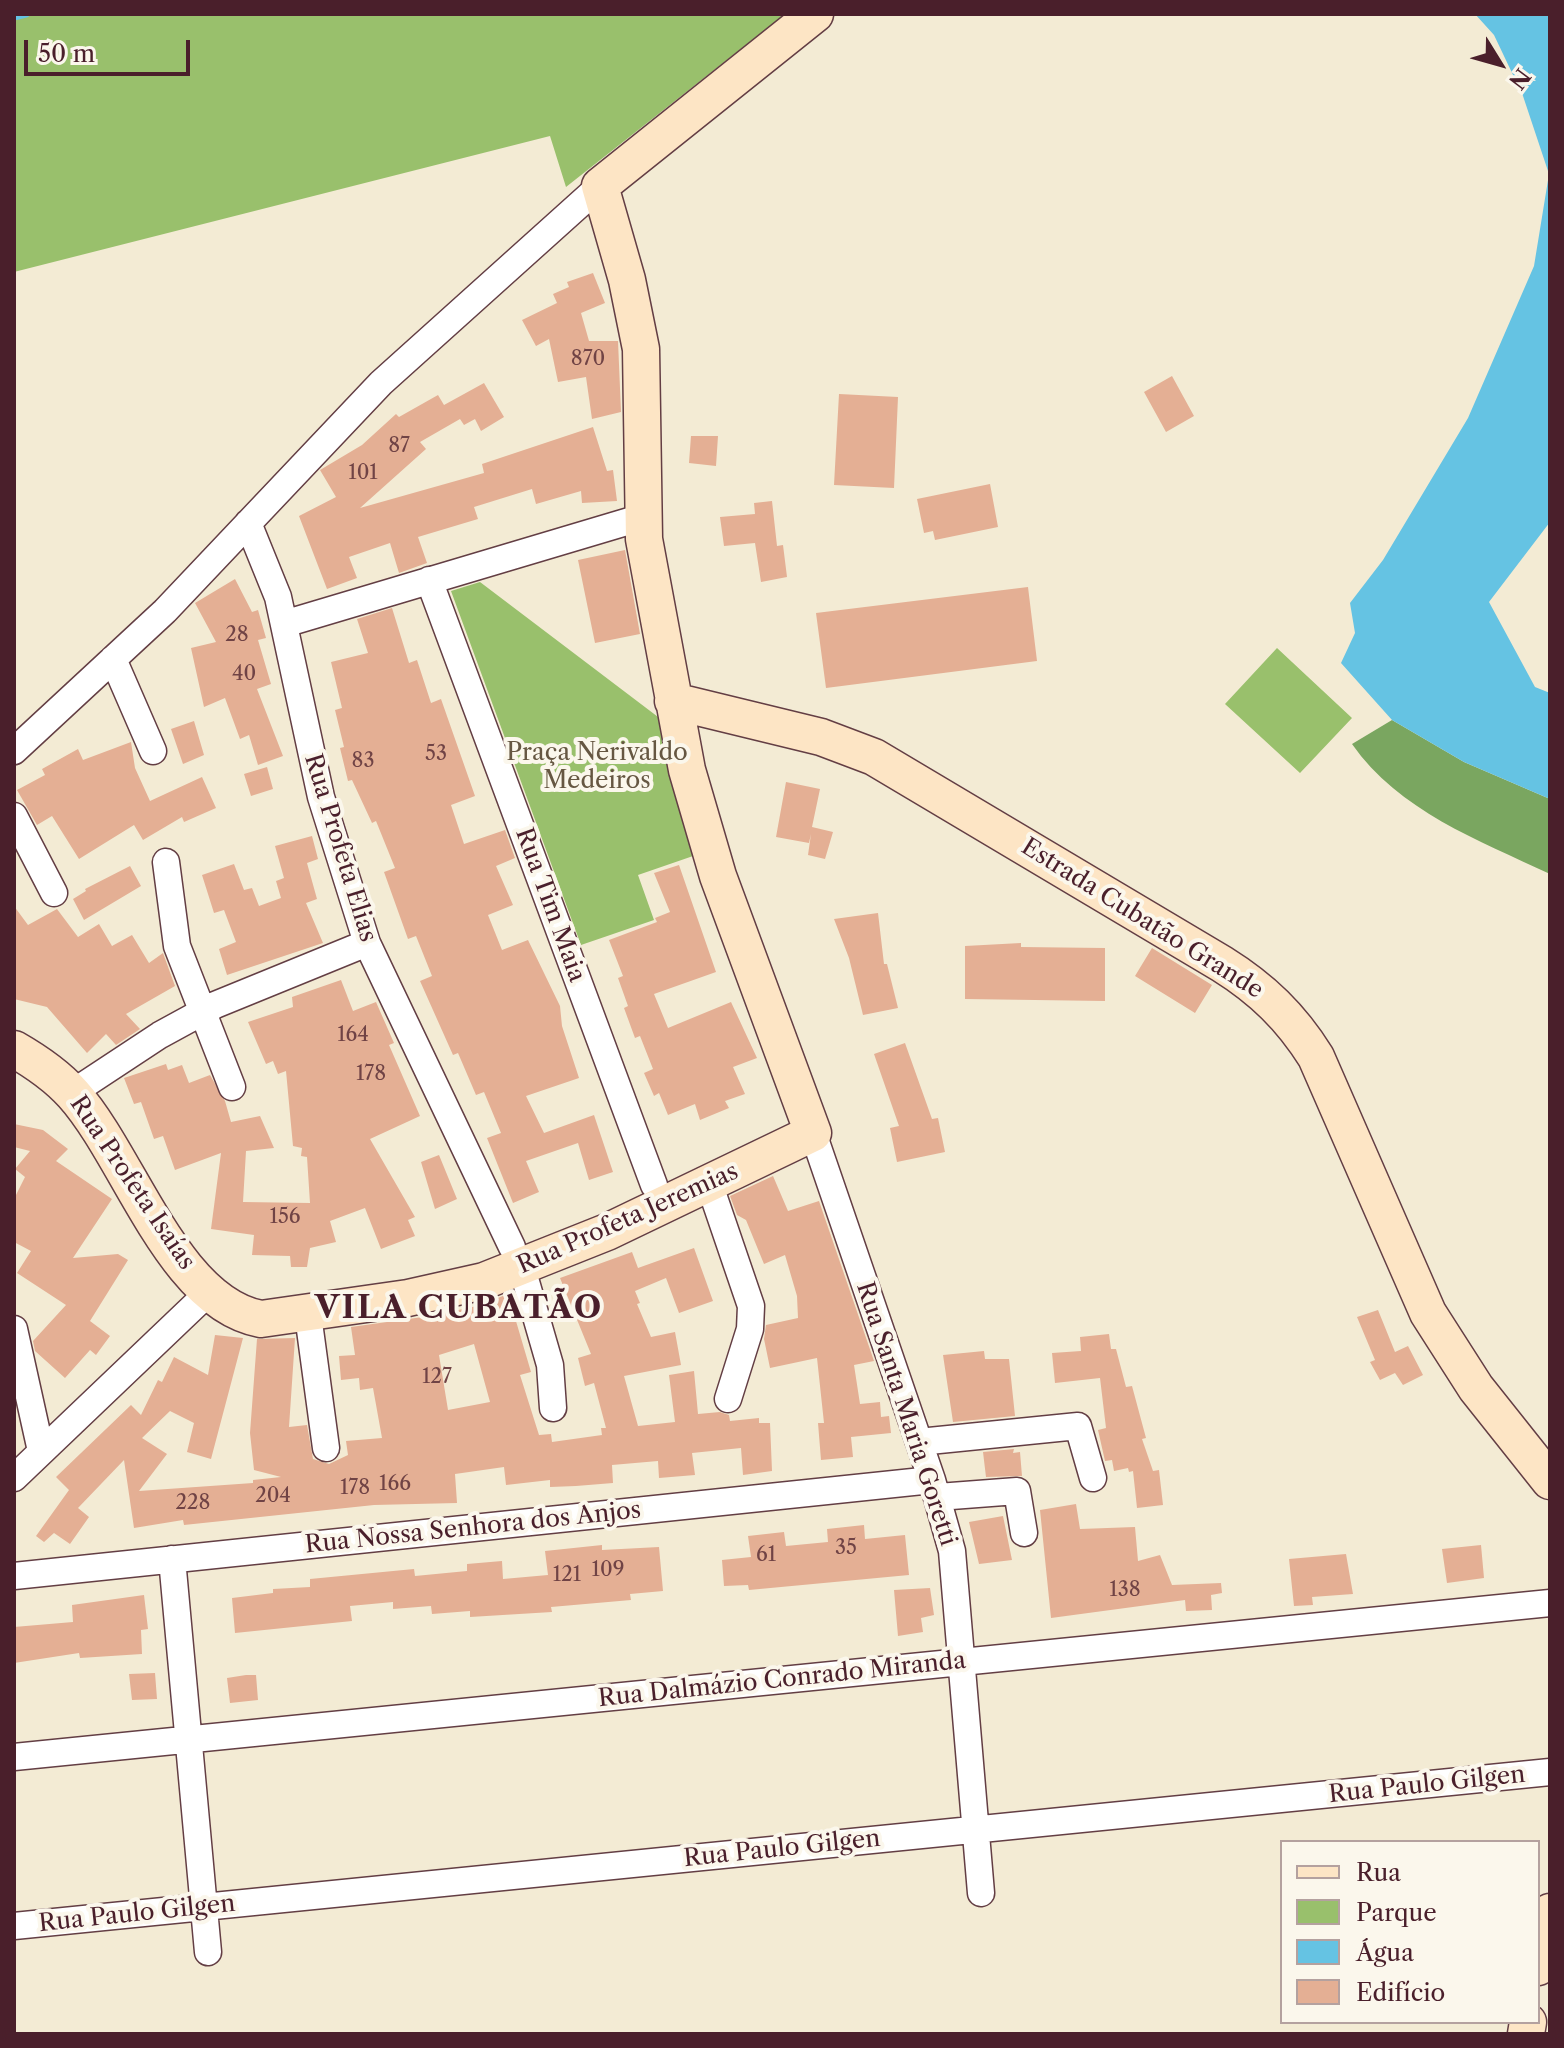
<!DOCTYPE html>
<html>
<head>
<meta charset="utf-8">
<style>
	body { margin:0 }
	#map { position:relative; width:1564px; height:2048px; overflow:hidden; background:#f3ebd4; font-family:"Libre Caslon Text",serif }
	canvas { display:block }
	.frame { position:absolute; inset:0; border:16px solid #4a1f2b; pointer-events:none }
	.legend { position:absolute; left:1280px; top:1840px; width:260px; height:184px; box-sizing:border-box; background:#fbf7ec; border:2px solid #b4a19f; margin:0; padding:10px 14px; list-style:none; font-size:24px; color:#4a1f2b }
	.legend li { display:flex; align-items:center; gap:16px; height:40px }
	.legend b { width:40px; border:2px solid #b4a19f }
	.north { position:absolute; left:1460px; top:24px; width:80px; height:80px; -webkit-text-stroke:6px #fbf7ec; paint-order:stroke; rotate:127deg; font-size:22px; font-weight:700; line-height:32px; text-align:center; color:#4a1f2b }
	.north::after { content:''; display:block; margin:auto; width:28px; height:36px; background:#4a1f2b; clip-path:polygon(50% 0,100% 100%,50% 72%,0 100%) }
	.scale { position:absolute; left:24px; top:40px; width:166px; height:36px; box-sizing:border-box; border:4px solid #4a1f2b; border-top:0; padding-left:10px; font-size:24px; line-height:28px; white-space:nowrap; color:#4a1f2b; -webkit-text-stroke:6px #fbf7ec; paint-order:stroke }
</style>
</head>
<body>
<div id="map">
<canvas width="1564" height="2048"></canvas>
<div class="frame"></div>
<ul class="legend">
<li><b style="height:10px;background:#fde5c5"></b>Rua</li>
<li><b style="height:22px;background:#99c06c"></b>Parque</li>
<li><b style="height:22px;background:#65c3e3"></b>Água</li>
<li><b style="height:22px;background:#e4af94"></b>Edifício</li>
</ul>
<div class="north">N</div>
<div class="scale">50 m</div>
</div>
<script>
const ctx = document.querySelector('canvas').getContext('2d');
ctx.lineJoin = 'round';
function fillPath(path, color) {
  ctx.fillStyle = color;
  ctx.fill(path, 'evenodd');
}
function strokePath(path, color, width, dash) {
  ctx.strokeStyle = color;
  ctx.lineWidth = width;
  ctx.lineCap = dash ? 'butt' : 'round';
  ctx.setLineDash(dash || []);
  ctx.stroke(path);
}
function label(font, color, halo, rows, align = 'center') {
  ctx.font = font + ' "Libre Caslon Text",serif';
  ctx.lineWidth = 8;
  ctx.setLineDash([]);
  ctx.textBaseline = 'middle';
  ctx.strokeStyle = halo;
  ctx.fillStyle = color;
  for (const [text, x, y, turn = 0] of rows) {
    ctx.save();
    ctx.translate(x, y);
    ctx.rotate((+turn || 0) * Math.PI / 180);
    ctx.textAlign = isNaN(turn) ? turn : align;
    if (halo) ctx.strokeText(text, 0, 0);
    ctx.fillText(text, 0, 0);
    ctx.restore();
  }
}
const green = new Path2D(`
	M 14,14 L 785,14 L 566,187 L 550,136 L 14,272 Z
	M 480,582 L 666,723 L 696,855 L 638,875 L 654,920 L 581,945 L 451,591 Z
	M 1277,648 L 1352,718 L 1300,773 L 1225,704 Z`);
const forest = new Path2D(`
	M 1392,720 L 1464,762 L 1550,799 L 1550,874 C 1478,840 1399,811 1352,744 Z`);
const water = new Path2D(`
	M 1475,14 L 1550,14 L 1550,522 L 1489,602 L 1535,687 L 1550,693 L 1550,799 L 1464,762 L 1392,720 L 1341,663 L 1355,633 L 1350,603 L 1383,560 L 1468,418 L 1534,266 L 1549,174 L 1523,96 L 1494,35 Z`);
const stream = new Path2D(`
	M 14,17 L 26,14`);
const building = new Path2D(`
	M 593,273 L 605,303 L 581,313 L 589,341 L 618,341 L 621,412 L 592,419 L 586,377 L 558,382 L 549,339 L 536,346 L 522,320 L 557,303 L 553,294 L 569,287 L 567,282 Z
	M 1172,376 L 1194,416 L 1166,432 L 1144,392 Z
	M 484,383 L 504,417 L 481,431 L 475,419 L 464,425 L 460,419 L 420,442 L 426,449 L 360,508 L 484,473 L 482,464 L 593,427 L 607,471 L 613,470 L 617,501 L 582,503 L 581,491 L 536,504 L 532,489 L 474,507 L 478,519 L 418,537 L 427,563 L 399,573 L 390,543 L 349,557 L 357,578 L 327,589 L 299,516 L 336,497 L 320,470 L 362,445 L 396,414 L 399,417 L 438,395 L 444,405 Z
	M 839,394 L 898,397 L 894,488 L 834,485 Z
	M 691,436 L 718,436 L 716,466 L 689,463 Z
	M 990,484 L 998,527 L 935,540 L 933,531 L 924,533 L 917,499 Z
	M 772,501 L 777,546 L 783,545 L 787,577 L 761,582 L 755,543 L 724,546 L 720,517 L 755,514 L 754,503 Z
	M 625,550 L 640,634 L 595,643 L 578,560 Z
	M 235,579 L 252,612 L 258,610 L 266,638 L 258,640 L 271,684 L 257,689 L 283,756 L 258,765 L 249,735 L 240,739 L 225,698 L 204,707 L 191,648 L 216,642 L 195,603 Z
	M 1028,587 L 1037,661 L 826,688 L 816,613 Z
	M 392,608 L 409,663 L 417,660 L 431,703 L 441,699 L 475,796 L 451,805 L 464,844 L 505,830 L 515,858 L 496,866 L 513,905 L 488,915 L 502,950 L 528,940 L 560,1006 L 562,1026 L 579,1078 L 526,1096 L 544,1133 L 594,1115 L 613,1172 L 589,1180 L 578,1143 L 526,1161 L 539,1192 L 513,1203 L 487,1138 L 501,1133 L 484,1092 L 476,1095 L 458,1053 L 453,1055 L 420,981 L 432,976 L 416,936 L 408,939 L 384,872 L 395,868 L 376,821 L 372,823 L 352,780 L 348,781 L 340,748 L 344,747 L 335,710 L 342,708 L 331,662 L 368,653 L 357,619 Z
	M 194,721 L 204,755 L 183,764 L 171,729 Z
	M 131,742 L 135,768 L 150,801 L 202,777 L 216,808 L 184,822 L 182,817 L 143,840 L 134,825 L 79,859 L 52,816 L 37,825 L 17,790 L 45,775 L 42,769 L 78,749 L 83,760 Z
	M 267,767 L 273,789 L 251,796 L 244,774 Z
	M 786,782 L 820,789 L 812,827 L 833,832 L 825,859 L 808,855 L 811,834 L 809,843 L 776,837 Z
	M 312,836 L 318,859 L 307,863 L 317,899 L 306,903 L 323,943 L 227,975 L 219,949 L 236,942 L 224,910 L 214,913 L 202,875 L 234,864 L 244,890 L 252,888 L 259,906 L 281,898 L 276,881 L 284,878 L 275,846 Z
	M 679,865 L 716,972 L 654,994 L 668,1028 L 731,1002 L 757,1058 L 733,1067 L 745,1094 L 725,1101 L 729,1108 L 700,1120 L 695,1104 L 668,1115 L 659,1093 L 654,1096 L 644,1073 L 653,1069 L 640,1036 L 635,1038 L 624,1008 L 628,1006 L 618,978 L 623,976 L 609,940 L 657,922 L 655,918 L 670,912 L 654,873 Z
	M 130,866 L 141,886 L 84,920 L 73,899 L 86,891 L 85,889 Z
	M 14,906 L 28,925 L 57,909 L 78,937 L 99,924 L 112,946 L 132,935 L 149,963 L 163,953 L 175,986 L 126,1014 L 140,1029 L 116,1045 L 106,1034 L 87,1053 L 47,1007 L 14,999 Z
	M 878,913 L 884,964 L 887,964 L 898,1008 L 863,1015 L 849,958 L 834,919 Z
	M 1021,943 L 1021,947 L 1105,948 L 1105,1001 L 965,999 L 965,946 Z
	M 1152,948 L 1212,985 L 1195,1013 L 1135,976 Z
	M 341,980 L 353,1011 L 376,1002 L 394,1043 L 389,1045 L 420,1116 L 370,1139 L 415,1217 L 408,1220 L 415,1236 L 381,1249 L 365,1208 L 330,1221 L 336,1242 L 310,1248 L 307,1267 L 291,1267 L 290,1256 L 252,1255 L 254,1235 L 211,1229 L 221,1153 L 175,1170 L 163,1136 L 154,1139 L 141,1102 L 134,1104 L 124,1078 L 166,1064 L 168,1070 L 182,1065 L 189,1083 L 210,1075 L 225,1101 L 231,1122 L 260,1116 L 274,1148 L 246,1151 L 243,1202 L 310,1203 L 307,1157 L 301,1156 L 302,1148 L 293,1146 L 286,1071 L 278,1074 L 273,1061 L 266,1064 L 248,1022 L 293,1007 L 292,997 Z
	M 905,1043 L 932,1119 L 938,1118 L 945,1152 L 897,1162 L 890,1128 L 899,1126 L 874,1054 Z
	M 14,1124 L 43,1130 L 68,1149 L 56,1161 L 112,1199 L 73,1258 L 118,1254 L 128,1260 L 90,1321 L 110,1336 L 96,1355 L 90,1350 L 65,1378 L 35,1351 L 33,1341 L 66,1305 L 17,1273 L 31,1251 L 14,1242 L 14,1199 L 25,1177 L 15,1169 L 30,1151 L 14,1147 Z
	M 439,1155 L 457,1199 L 435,1209 L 421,1162 Z
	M 773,1176 L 788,1211 L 819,1201 L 874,1361 L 854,1365 L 860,1404 L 880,1402 L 881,1417 L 889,1416 L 891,1433 L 851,1437 L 853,1457 L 821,1460 L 818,1423 L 824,1423 L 817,1358 L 770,1368 L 764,1339 L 766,1325 L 798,1318 L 797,1296 L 785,1255 L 764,1264 L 746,1220 L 737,1215 L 730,1196 Z
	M 694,1248 L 713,1301 L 679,1313 L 666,1278 L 635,1291 L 640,1303 L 637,1304 L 651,1337 L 675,1332 L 681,1365 L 624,1376 L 638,1426 L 675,1422 L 669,1375 L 694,1371 L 698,1414 L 720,1412 L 729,1415 L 730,1421 L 759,1418 L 759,1423 L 770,1423 L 772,1471 L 743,1475 L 741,1448 L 692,1453 L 695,1475 L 659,1478 L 658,1461 L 612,1465 L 613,1483 L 576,1486 L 550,1487 L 550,1480 L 506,1485 L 504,1467 L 455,1474 L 457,1503 L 374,1505 L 184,1525 L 183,1520 L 134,1528 L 124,1460 L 78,1508 L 89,1517 L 70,1544 L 54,1533 L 44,1542 L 36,1536 L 69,1490 L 56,1477 L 131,1405 L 141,1415 L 158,1380 L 162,1382 L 174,1357 L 208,1375 L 215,1335 L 243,1338 L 211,1459 L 187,1452 L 194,1423 L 170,1411 L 142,1438 L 167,1454 L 139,1491 L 253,1483 L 253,1480 L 281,1477 L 254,1470 L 250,1433 L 257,1339 L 295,1338 L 289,1427 L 307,1425 L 313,1459 L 329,1464 L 348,1455 L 346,1441 L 382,1438 L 373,1388 L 360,1390 L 359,1378 L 341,1380 L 339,1356 L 355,1355 L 351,1327 L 430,1316 L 477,1306 L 508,1294 L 531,1372 L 520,1375 L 539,1435 L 551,1434 L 552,1442 L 602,1435 L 601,1428 L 606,1428 L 594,1383 L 585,1386 L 578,1358 L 591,1354 L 560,1278 L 632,1252 L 638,1268 ZM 474,1344 L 490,1402 L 448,1410 L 439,1355 Z
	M 1378,1310 L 1395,1352 L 1408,1346 L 1423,1375 L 1403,1385 L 1395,1373 L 1380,1380 L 1370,1362 L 1375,1360 L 1357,1317 Z
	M 1109,1334 L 1111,1349 L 1116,1349 L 1126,1387 L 1132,1386 L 1146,1438 L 1142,1439 L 1153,1471 L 1159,1470 L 1163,1505 L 1137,1508 L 1133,1471 L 1129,1472 L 1128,1468 L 1114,1471 L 1112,1460 L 1105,1461 L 1098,1430 L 1106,1428 L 1100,1378 L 1055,1383 L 1052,1353 L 1081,1351 L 1080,1337 Z
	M 984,1351 L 985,1359 L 1009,1359 L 1015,1416 L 953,1422 L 943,1355 Z
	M 1014,1449 L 1013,1453 L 1020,1452 L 1022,1476 L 986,1477 L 983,1452 Z
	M 1076,1504 L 1080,1529 L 1135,1527 L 1138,1561 L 1160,1555 L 1172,1585 L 1221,1583 L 1222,1593 L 1211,1595 L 1212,1610 L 1186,1611 L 1185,1600 L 1051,1618 L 1040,1510 Z
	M 1003,1516 L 1012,1560 L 979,1564 L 969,1522 Z
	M 864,1525 L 865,1539 L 905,1535 L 909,1575 L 749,1590 L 748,1585 L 724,1586 L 722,1560 L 751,1557 L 748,1536 L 784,1532 L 786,1546 L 828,1542 L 827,1529 Z
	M 602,1545 L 602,1550 L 659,1547 L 663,1591 L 630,1594 L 631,1600 L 551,1607 L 552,1612 L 470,1617 L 470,1611 L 432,1614 L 431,1606 L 393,1609 L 393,1602 L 350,1606 L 352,1621 L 235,1633 L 232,1598 L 273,1593 L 273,1589 L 310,1587 L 310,1579 L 414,1569 L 415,1576 L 467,1571 L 467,1564 L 502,1561 L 503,1579 L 548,1575 L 545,1551 Z
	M 1481,1545 L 1484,1578 L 1447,1583 L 1442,1549 Z
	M 1346,1554 L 1353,1594 L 1312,1597 L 1313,1605 L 1294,1606 L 1289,1559 Z
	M 930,1588 L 934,1615 L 921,1618 L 923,1632 L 898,1636 L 894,1590 Z
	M 144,1595 L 148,1629 L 141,1630 L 142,1654 L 80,1658 L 79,1653 L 14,1663 L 14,1627 L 73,1622 L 72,1605 Z
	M 155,1673 L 157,1699 L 132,1700 L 129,1674 Z
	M 246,1675 L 256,1675 L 258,1700 L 230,1703 L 227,1678 Z`);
const street = new Path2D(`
	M 248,523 L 278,597 L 321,797 L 367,943 L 512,1247
	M 429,580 L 654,1185
	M 284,624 L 643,517
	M 113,659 L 153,751
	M 14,751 L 165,611 L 381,383 L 600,186
	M 14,816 L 54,893
	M 166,862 L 177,946 L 232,1087
	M 72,1093 L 160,1035 L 215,1005 L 367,943
	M 813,1133 L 932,1480 L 952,1551 L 981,1893
	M 709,1183 L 751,1306 L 750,1329 L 728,1399
	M 522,1268 L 550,1365 L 553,1408
	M 308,1315 L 326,1448
	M 14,1329 L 41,1451
	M 919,1442 L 1078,1426 L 1093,1478
	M 14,1478 L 210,1291
	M 938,1497 L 1017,1491 L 1024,1533
	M 172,1559 L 208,1952
	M 14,1576 L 932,1480
	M 14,1757 L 1550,1603
	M 14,1926 L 1550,1772`);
const secondary = new Path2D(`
	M 673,701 L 821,737 L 874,757 L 1222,964 C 1262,989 1291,1017 1316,1057 L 1428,1313 L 1476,1388 L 1550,1481
	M 14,1049 C 35,1061 56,1075 73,1094 C 129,1156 173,1303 261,1319 L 408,1298 L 484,1281 L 607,1232 L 813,1133 L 718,876 L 687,770 L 644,539 L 641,349 L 627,280 L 600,186 L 815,14
	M 1538,1967 L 1550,1912
	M 1526,2034 L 1528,2022`);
const numberNames = [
	["870",588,359],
	["87",399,446],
	["101",363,473],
	["28",237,635],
	["40",244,674],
	["53",436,754],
	["83",363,761],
	["164",353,1035],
	["178",371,1074],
	["156",285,1217],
	["127",437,1377],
	["166",395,1484],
	["178",355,1488],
	["204",273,1496],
	["228",193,1503],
	["35",846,1548],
	["61",766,1555],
	["109",608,1570],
	["121",567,1575],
	["138",1125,1590]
];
const parkNames = [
	["Praça Nerivaldo",597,753],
	["Medeiros",597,781]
];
const streetNames = [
	["Rua Profeta Elias",340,848,73],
	["Rua Tim Maia",550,905,70],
	["Estrada Cubatão Grande",1142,919,32],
	["Rua Profeta Isaías",132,1183,56],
	["Rua Profeta Jeremias",628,1219,-24],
	["Rua Santa Maria Goretti",906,1414,72],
	["Rua Nossa Senhora dos Anjos",473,1528,-6],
	["Rua Dalmázio Conrado Miranda",782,1680,-6],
	["Rua Paulo Gilgen",1427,1785,-6],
	["Rua Paulo Gilgen",782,1849,-6],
	["Rua Paulo Gilgen",137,1914,-6]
];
const districtNames = [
	["VILA CUBATÃO",459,1309]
];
fillPath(green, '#99c06c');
fillPath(forest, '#7aa660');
fillPath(water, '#65c3e3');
strokePath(stream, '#65c3e3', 7);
fillPath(building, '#e4af94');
strokePath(street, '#633e44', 29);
strokePath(secondary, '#633e44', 39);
strokePath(street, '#fff', 26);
strokePath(secondary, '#fde5c5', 36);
label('20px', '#704345', null, numberNames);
label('24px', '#665742', '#fbf7ec', parkNames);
label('24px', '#4a1f2b', '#fbf7ec', streetNames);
ctx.letterSpacing = '2px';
label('bold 32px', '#4a1f2b', '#fbf7ec', districtNames);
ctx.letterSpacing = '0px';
</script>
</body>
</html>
